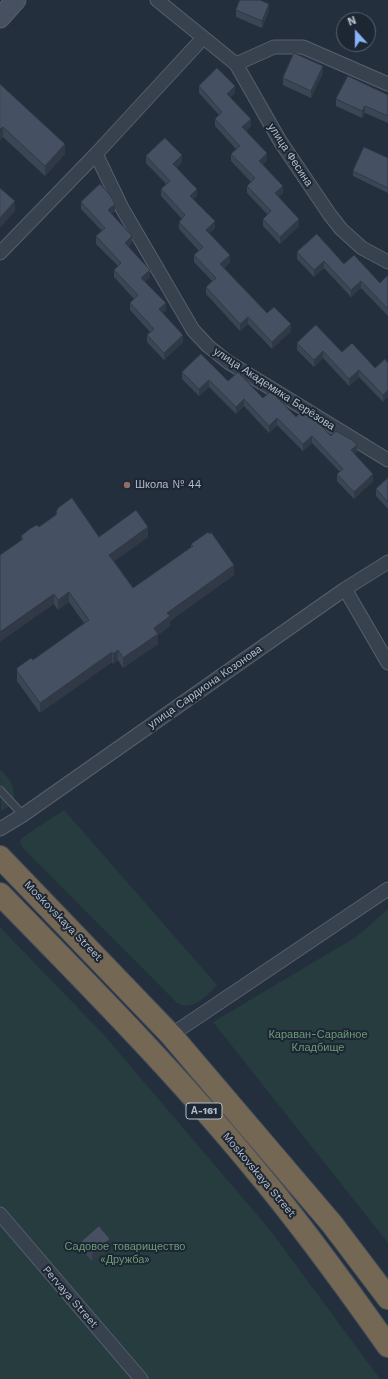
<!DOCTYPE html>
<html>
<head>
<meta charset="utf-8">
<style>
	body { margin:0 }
	#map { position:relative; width:388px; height:1379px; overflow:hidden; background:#242f3e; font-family:"Work Sans",sans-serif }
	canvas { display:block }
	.north { position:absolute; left:336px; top:12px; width:40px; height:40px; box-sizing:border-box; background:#1d2633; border:1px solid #59626f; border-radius:50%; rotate:339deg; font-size:11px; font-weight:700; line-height:16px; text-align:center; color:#b4bcc9 }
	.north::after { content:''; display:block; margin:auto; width:14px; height:18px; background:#8ab4f8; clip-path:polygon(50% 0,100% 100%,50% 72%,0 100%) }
</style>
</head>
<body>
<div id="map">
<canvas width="388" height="1379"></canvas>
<div class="north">N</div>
</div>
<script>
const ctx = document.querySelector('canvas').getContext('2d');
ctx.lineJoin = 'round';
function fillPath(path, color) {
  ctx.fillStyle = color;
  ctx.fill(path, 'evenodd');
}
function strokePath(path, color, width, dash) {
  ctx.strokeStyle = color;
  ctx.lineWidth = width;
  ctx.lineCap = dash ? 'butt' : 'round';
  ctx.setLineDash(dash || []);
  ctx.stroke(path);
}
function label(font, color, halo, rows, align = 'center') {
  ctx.font = font + ' "Work Sans",sans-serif';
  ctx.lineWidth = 4;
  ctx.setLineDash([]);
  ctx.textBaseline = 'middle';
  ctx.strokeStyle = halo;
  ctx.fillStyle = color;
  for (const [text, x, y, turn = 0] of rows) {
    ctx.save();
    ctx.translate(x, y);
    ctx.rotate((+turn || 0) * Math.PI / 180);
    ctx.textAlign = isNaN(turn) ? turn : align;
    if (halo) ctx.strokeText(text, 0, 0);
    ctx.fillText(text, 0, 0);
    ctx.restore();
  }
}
const green = new Path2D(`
	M 0,769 C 12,782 15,786 14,804 L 1,811 Z
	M 64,810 L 217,985 C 207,996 192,1012 177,1003 L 23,848 L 20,842 L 23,837 Z
	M 388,909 L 388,1243 L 213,1022 L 356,937 Z
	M 0,927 L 104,1035 L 270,1230 L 380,1379 L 0,1379 Z`);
const lane = new Path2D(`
	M 0,790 L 23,815`);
const street = new Path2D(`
	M 157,0 L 236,64 L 280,141 L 330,215 L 341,229 L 362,248 L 388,262
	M 236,64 L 274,47 L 303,47 L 388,84
	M 96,154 L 122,208 L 193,330 L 208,346 L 228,362 L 388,460
	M 0,253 L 96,154 L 203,38
	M 345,589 L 388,663
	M 0,829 L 23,815 L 345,589 L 388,562
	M 171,1035 L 388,889
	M 0,1214 L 141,1379`);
const secondary = new Path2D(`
	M 0,18 L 16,0`);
const highway = new Path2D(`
	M 0,857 L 171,1035 L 332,1224 L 388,1298
	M 0,894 C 87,983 174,1071 253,1167 C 301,1224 345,1285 388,1346`);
const wall = new Path2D(`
	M 236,10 L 269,11 L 262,28 L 236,17 Z
	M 323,73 L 311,98 L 283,85 L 283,78 Z
	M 0,84 L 65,154 L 45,176 L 3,137 L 0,140 Z
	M 199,86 L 235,93 L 230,97 L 251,126 L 246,131 L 267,160 L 263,164 L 283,193 L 278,197 L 299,226 L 280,244 L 263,226 L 263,219 L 268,215 L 247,193 L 247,186 L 251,182 L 231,161 L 231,154 L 236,149 L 215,126 L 215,119 L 219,115 L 199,93 Z
	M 388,95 L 388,123 L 365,113 L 362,118 L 336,106 L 336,99 Z
	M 146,156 L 182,162 L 176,168 L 197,196 L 193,199 L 215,228 L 209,233 L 230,262 L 224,268 L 267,313 L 291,331 L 272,349 L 248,324 L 240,331 L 206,294 L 206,287 L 212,281 L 194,262 L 194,255 L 199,251 L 179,229 L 179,222 L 182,219 L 161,196 L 161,189 L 166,184 L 146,163 Z
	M 388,158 L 388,193 L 353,176 L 353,171 Z
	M 81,202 L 115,211 L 111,214 L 132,243 L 128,247 L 150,277 L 145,281 L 166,310 L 162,313 L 183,342 L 164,360 L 147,342 L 147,335 L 150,332 L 130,310 L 130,303 L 134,299 L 114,277 L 114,270 L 118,266 L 96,244 L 96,236 L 102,231 L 81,209 Z
	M 297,252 L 344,264 L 380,283 L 388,275 L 388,316 L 361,288 L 351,297 L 324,268 L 314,277 L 297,259 Z
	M 297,343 L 342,352 L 375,368 L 385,359 L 383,402 L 359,377 L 349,386 L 323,358 L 314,367 L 297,350 Z
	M 182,372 L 228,381 L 263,398 L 331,436 L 357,452 L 354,454 L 373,481 L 354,499 L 337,481 L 337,474 L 340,472 L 312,443 L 303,451 L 277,425 L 269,433 L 244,406 L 236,414 L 209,387 L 199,396 L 182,379 Z
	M 388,478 L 388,509 L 376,496 L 376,489 Z
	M 56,512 L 99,537 L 148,537 L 114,561 L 133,588 L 191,547 L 191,544 L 234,575 L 170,621 L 170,626 L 158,635 L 158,644 L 123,668 L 118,660 L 113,664 L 112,662 L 40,713 L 17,681 L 17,668 L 33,660 L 84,623 L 69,602 L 58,610 L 54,604 L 21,541 L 21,536 L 39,527 L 56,516 Z
	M 81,1242 L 110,1246 L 92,1261 L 81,1249 Z`);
const shadedWall = new Path2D(`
	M 269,4 L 269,11 L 262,28 L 262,21 Z
	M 323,66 L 323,73 L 311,98 L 311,91 Z
	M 235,86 L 235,93 L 227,101 L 227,94 Z
	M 365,106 L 365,113 L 362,118 L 362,111 Z
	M 251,119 L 251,126 L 242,134 L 242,127 Z
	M 3,127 L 3,137 L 0,140 L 0,129 Z
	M 65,144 L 65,154 L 45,176 L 45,166 Z
	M 267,153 L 267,160 L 259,168 L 259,161 Z
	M 182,155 L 182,162 L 173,171 L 173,164 Z
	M 283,186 L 283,193 L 275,200 L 275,193 Z
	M 197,189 L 197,196 L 190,203 L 190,196 Z
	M 15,201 L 15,211 L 0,228 L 0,218 Z
	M 115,204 L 115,211 L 108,217 L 108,210 Z
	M 299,219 L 299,226 L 280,244 L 280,237 Z
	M 215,221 L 215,228 L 206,237 L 206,230 Z
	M 132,236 L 132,243 L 125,250 L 125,243 Z
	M 230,255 L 230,262 L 220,271 L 220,264 Z
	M 324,261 L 324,268 L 314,277 L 314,270 Z
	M 150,270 L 150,277 L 141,285 L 141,278 Z
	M 361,281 L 361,288 L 351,297 L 351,290 Z
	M 166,303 L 166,310 L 159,316 L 159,309 Z
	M 248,317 L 248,324 L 240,331 L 240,324 Z
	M 291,324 L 291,331 L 272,349 L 272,342 Z
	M 183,335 L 183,342 L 164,360 L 164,353 Z
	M 323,351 L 323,358 L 314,367 L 314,360 Z
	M 359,370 L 359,377 L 349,386 L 349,379 Z
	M 209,380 L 209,387 L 199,396 L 199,389 Z
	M 388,390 L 388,397 L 383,402 L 383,395 Z
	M 244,399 L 244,406 L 236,414 L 236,407 Z
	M 277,418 L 277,425 L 269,433 L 269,426 Z
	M 312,436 L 312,443 L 303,451 L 303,444 Z
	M 357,445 L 357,452 L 351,458 L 351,450 Z
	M 373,474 L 373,481 L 354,499 L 354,492 Z
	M 148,527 L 148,537 L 109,565 L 109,555 Z
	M 234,565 L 234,575 L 170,621 L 170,626 L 158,635 L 158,644 L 123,668 L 123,658 L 154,628 L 167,613 Z
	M 69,592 L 69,602 L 58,610 L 58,600 Z
	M 54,594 L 54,604 L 0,642 L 0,632 Z
	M 118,650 L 118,660 L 113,664 L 113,654 Z
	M 112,652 L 112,662 L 40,713 L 40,703 Z
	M 110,1239 L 110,1246 L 92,1261 L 92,1254 Z`);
const building = new Path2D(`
	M 240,0 L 260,0 L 269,4 L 262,21 L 236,10 Z
	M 294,53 L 323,66 L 311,91 L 283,78 Z
	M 217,68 L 235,86 L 227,94 L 251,119 L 242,127 L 267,153 L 259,161 L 283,186 L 275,193 L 299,219 L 280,237 L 263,219 L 271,211 L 247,186 L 255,178 L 231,154 L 240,146 L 215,119 L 222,112 L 199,86 Z
	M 348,76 L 388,95 L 388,116 L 365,106 L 362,111 L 336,99 Z
	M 0,84 L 65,144 L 45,166 L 3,127 L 0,129 Z
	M 165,138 L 182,155 L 173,164 L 197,189 L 190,196 L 215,221 L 206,230 L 230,255 L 220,264 L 267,313 L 274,307 L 291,324 L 272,342 L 248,317 L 240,324 L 206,287 L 216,278 L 194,255 L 203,247 L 179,222 L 185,215 L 161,189 L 170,181 L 146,156 Z
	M 364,147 L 388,158 L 388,188 L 353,171 Z
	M 100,184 L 110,195 L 115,204 L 108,210 L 132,236 L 125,243 L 150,270 L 141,278 L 166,303 L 159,309 L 183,335 L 164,353 L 147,335 L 154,329 L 130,303 L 138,295 L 114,270 L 121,263 L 96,236 L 105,228 L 81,202 Z
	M 0,188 L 15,201 L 0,218 Z
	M 317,234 L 344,264 L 354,255 L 380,283 L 388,275 L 388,309 L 361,281 L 351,290 L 324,261 L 314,270 L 297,252 Z
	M 316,325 L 342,352 L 352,343 L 375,368 L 385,359 L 388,363 L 388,390 L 383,395 L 359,370 L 349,379 L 323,351 L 314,360 L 297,343 Z
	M 201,354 L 228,381 L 238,372 L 263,398 L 271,391 L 296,417 L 303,410 L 311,415 L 331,436 L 336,431 L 352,440 L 357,445 L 351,450 L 373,474 L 354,492 L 337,474 L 343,469 L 312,436 L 303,444 L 277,418 L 269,426 L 244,399 L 236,407 L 209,380 L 199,389 L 182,372 Z
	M 388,478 L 388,502 L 376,489 Z
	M 72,498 L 99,537 L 136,510 L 148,527 L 109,555 L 133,588 L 193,546 L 191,544 L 208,532 L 210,534 L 211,532 L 234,565 L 167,613 L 170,616 L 154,628 L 158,634 L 123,658 L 118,650 L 113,654 L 112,652 L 40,703 L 17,671 L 17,668 L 31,658 L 33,660 L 89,620 L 69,592 L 58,600 L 54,594 L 0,632 L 0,555 L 23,539 L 21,536 L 31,528 L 37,525 L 39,527 L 57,514 L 56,512 L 58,508 Z
	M 99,1226 L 110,1239 L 92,1254 L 81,1242 Z`);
const markers = [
	[127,485,4,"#8d6e63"]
];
const shields = [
	[204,1111,36]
];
const shieldNames = [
	["А-161",204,1111]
];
const streetNames = [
	["улица Фесина",290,155,57],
	["улица Академика Берёзова",274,389,33],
	["улица Сардиона Козонова",205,687,-35],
	["Moskovskaya Street",63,921,46],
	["Moskovskaya Street",259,1175,50],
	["Pervaya Street",70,1297,49]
];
const poiNames = [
	["Школа № 44",135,485]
];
const parkNames = [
	["Караван-Сарайное",318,1035],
	["Кладбище",318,1048],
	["Садовое товарищество",125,1247],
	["«Дружба»",125,1260]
];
fillPath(green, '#263c3f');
strokePath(lane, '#565f6c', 9);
strokePath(street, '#565f6c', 15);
strokePath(secondary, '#565f6c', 21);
strokePath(highway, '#434c59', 24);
strokePath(lane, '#38414e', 7);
strokePath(street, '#38414e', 13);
strokePath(secondary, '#465061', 19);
strokePath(highway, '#746855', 22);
fillPath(wall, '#3b4654');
fillPath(shadedWall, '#303945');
fillPath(building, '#455162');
strokePath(building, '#303945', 1);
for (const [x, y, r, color] of markers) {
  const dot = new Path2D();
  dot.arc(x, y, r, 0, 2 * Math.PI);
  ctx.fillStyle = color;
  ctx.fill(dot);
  strokePath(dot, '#1d2633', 1.5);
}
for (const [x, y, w] of shields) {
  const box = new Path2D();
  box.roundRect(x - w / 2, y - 8, w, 16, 3);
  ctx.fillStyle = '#1d2633';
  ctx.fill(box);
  strokePath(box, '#b4bcc9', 1);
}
label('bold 10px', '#b4bcc9', null, shieldNames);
label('11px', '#b4bcc9', '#1d2633', streetNames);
label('11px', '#b4bcc9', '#1d2633', poiNames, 'left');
label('11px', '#6b9a76', '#1d2633', parkNames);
</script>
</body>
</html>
